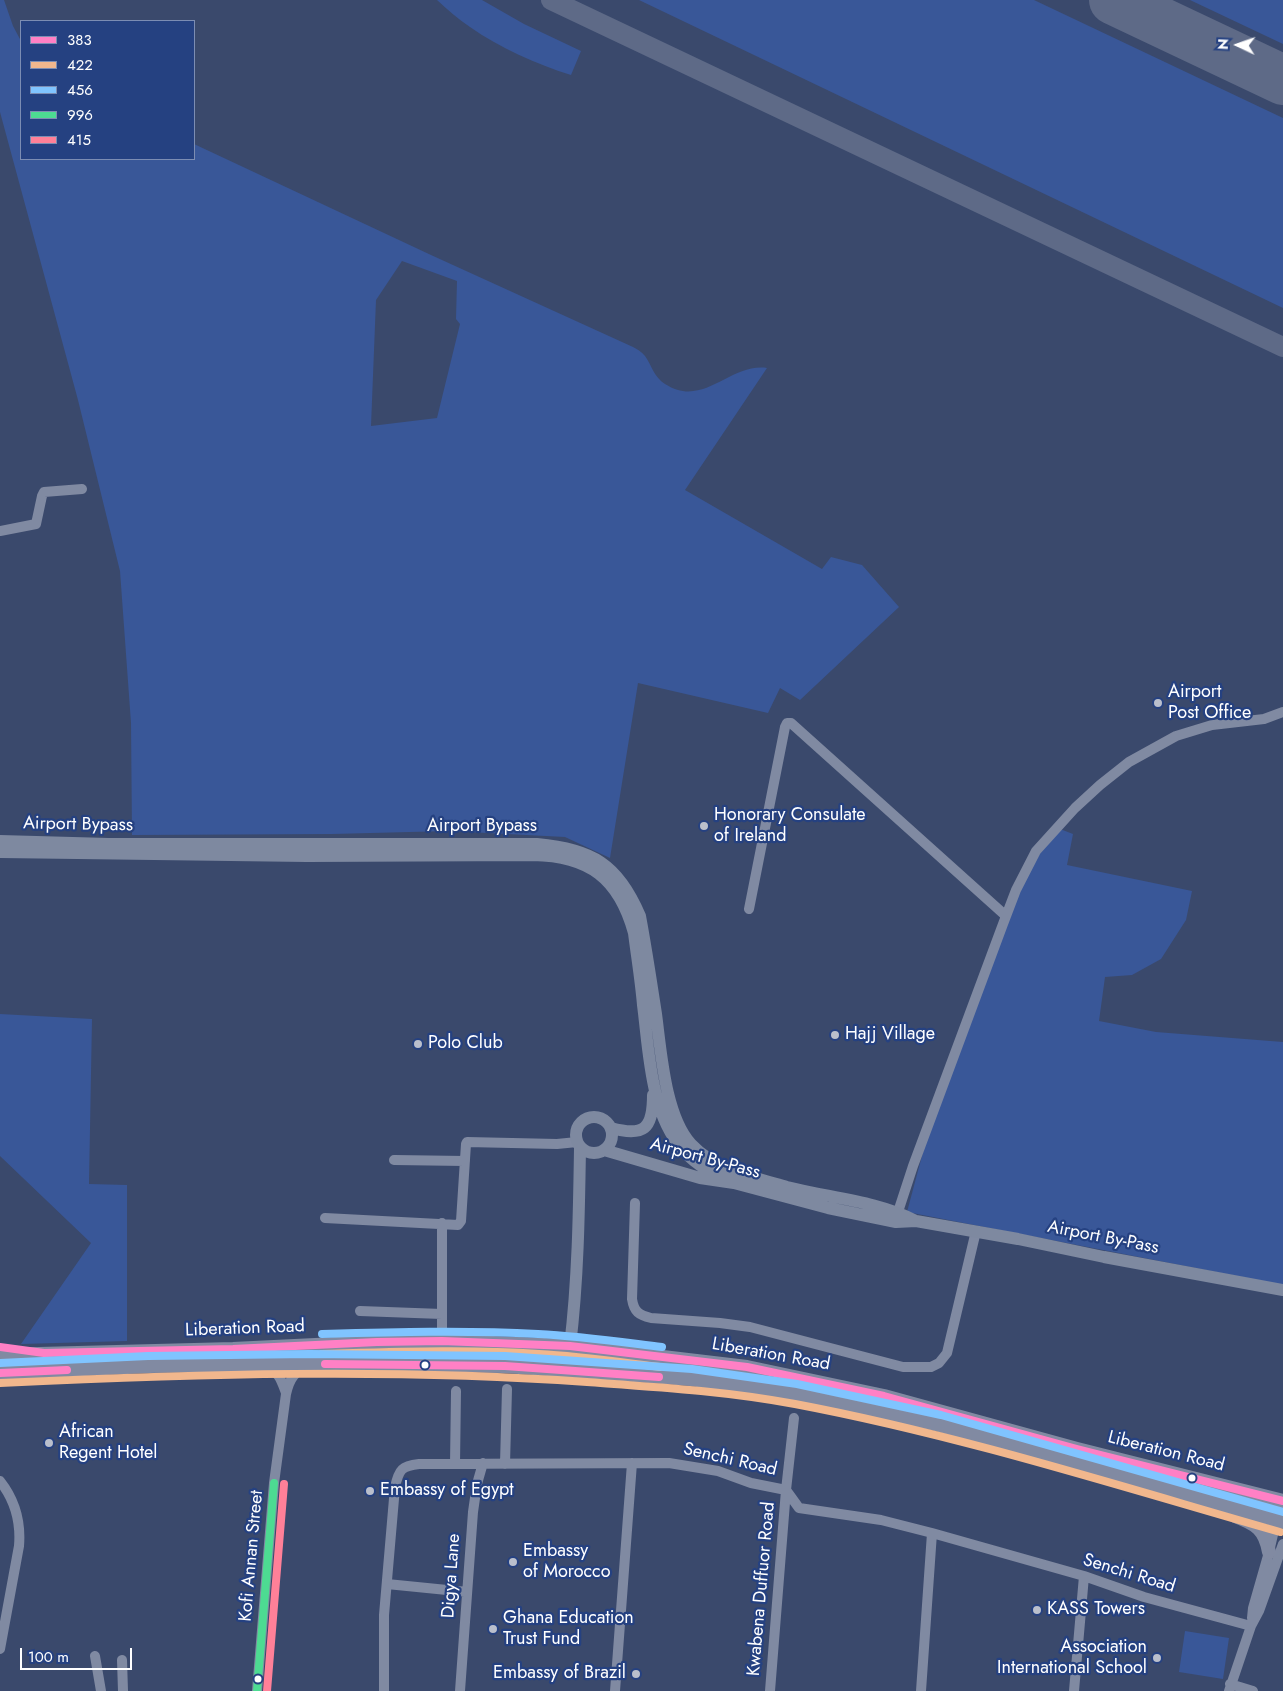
<!DOCTYPE html>
<html>
<head>
<meta charset="utf-8">
<style>
	body { margin:0 }
	#map { position:relative; width:1283px; height:1691px; overflow:hidden; background:#3a496c; font-family:Jost,sans-serif }
	canvas { display:block }
	.legend { position:absolute; left:20px; top:20px; width:175px; height:140px; box-sizing:border-box; background:#254181; border:1px solid #7c8db3; margin:0; padding:6px 9px; list-style:none; font-size:15px; color:#fff }
	.legend li { display:flex; align-items:center; gap:10px; height:25px }
	.legend b { width:25px; border:1px solid #7c8db3 }
	.north { position:absolute; left:1213px; top:20px; width:50px; height:50px; -webkit-text-stroke:4px #254181; paint-order:stroke; rotate:273deg; font-size:14px; font-weight:700; line-height:20px; text-align:center; color:#fff }
	.north::after { content:''; display:block; margin:auto; width:18px; height:22px; background:#fff; clip-path:polygon(50% 0,100% 100%,50% 72%,0 100%) }
	.scale { position:absolute; left:20px; top:1648px; width:112px; height:22px; box-sizing:border-box; border:2px solid #fff; border-top:0; padding-left:6px; font-size:15px; line-height:18px; white-space:nowrap; color:#fff; -webkit-text-stroke:4px #254181; paint-order:stroke }
</style>
</head>
<body>
<div id="map">
<canvas width="1283" height="1691"></canvas>
<ul class="legend">
<li><b style="height:6px;background:#ff80c5"></b>383</li>
<li><b style="height:6px;background:#f1b78d"></b>422</li>
<li><b style="height:6px;background:#80c4ff"></b>456</li>
<li><b style="height:6px;background:#4ddb92"></b>996</li>
<li><b style="height:6px;background:#ff8098"></b>415</li>
</ul>
<div class="north">N</div>
<div class="scale">100 m</div>
</div>
<script>
const ctx = document.querySelector('canvas').getContext('2d');
ctx.lineJoin = 'round';
function fillPath(path, color) {
  ctx.fillStyle = color;
  ctx.fill(path, 'evenodd');
}
function strokePath(path, color, width, dash) {
  ctx.strokeStyle = color;
  ctx.lineWidth = width;
  ctx.lineCap = dash ? 'butt' : 'round';
  ctx.setLineDash(dash || []);
  ctx.stroke(path);
}
function label(font, color, halo, rows, align = 'center') {
  ctx.font = font + ' Jost,sans-serif';
  ctx.lineWidth = 4.5;
  ctx.setLineDash([]);
  ctx.textBaseline = 'middle';
  ctx.strokeStyle = halo;
  ctx.fillStyle = color;
  for (const [text, x, y, turn = 0] of rows) {
    ctx.save();
    ctx.translate(x, y);
    ctx.rotate((+turn || 0) * Math.PI / 180);
    ctx.textAlign = isNaN(turn) ? turn : align;
    if (halo) ctx.strokeText(text, 0, 0);
    ctx.fillText(text, 0, 0);
    ctx.restore();
  }
}
const green = new Path2D(`
	M 0,0 L 4,0 L 13,26 L 21,41 L 21,159 L 194,159 L 194,144 L 431,255 L 633,347 C 637,349 642,352 645,356 C 652,366 654,377 665,384 C 704,409 729,363 767,368 L 685,490 L 822,569 L 831,557 L 862,565 L 899,607 L 800,700 L 780,688 L 768,713 L 638,683 L 610,858 L 565,837 L 449,831 L 332,834 L 132,835 L 131,723 L 120,571 L 78,400 L 0,112 ZM 402,261 L 457,281 L 456,319 L 460,324 L 437,418 L 371,426 L 376,300 Z
	M 437,0 L 482,0 L 524,24 L 581,51 L 571,75 C 536,64 500,48 470,27 C 458,19 447,9 437,0 Z
	M 639,0 L 1034,0 L 1283,118 L 1283,308 Z
	M 1190,0 L 1283,0 L 1283,44 Z
	M 1060,829 L 1073,834 L 1067,865 L 1192,891 L 1186,920 L 1161,959 L 1132,975 L 1105,977 L 1099,1021 L 1156,1032 L 1283,1042 L 1283,1285 L 907,1212 L 939,1092 L 1015,897 L 1043,848 Z
	M 0,1014 L 92,1019 L 89,1184 L 127,1185 L 127,1341 L 21,1344 L 91,1243 L 0,1156 Z
	M 1185,1631 L 1229,1638 L 1223,1679 L 1179,1672 Z`);
const taxiway = new Path2D(`
	M 551,0 L 1283,347`);
const runway = new Path2D(`
	M 1114,0 L 1283,80`);
const minor = new Path2D(`
	M 0,531 L 36,524 L 42,496 L 44,492 L 82,489
	M 749,909 L 785,727 L 787,723 L 791,723 L 1006,916
	M 394,1160 L 465,1161
	M 635,1203 L 632,1299 C 634,1312 639,1315 651,1318 L 720,1323 L 750,1327 L 903,1367 L 931,1367 L 939,1363 L 947,1353 L 976,1231
	M 325,1218 L 458,1225 L 461,1221 L 466,1144 L 467,1142 L 557,1144 L 577,1142
	M 896,1218 L 913,1166 L 1003,924 L 1016,890 L 1036,851 L 1075,808 L 1100,785 L 1129,762 L 1176,736 L 1212,725 L 1264,719 L 1283,712
	M 360,1311 L 442,1314
	M 442,1341 L 442,1223
	M 264,1365 C 280,1374 280,1377 286,1393
	M 455,1464 L 456,1391
	M 505,1464 L 507,1389
	M 0,1481 C 15,1500 21,1522 19,1546 L 0,1649
	M 387,1584 L 467,1592
	M 1252,1618 L 1253,1608 L 1269,1552 L 1281,1500
	M 95,1656 L 101,1691
	M 122,1660 L 123,1691
	M 1230,1684 L 1253,1691
	M 257,1691 L 274,1483 L 286,1394 C 290,1377 294,1373 310,1364
	M 384,1691 L 384,1615 L 395,1487 C 399,1469 402,1466 419,1464 L 669,1463 L 718,1471 L 751,1483 L 786,1490 L 799,1508 L 881,1520 L 932,1533 L 1084,1576 L 1144,1597 L 1251,1626
	M 460,1691 L 473,1512 L 477,1484 L 483,1463
	M 615,1691 L 632,1463
	M 770,1691 L 786,1490 L 794,1418
	M 921,1691 L 932,1533
	M 1074,1691 L 1084,1576
	M 1229,1691 L 1251,1626 L 1259,1611 L 1283,1544`);
const major = new Path2D(`
	M 0,841 L 109,844 L 537,844 C 592,849 618,864 640,916 C 646,948 651,981 656,1014 C 661,1051 665,1116 691,1144 C 715,1170 755,1178 787,1187 C 830,1198 877,1201 916,1221
	M 0,852 L 307,856 L 533,855 C 589,856 619,878 634,933 C 637,957 641,981 643,1005 C 649,1051 650,1113 683,1150 C 697,1166 715,1175 734,1183
	M576 1135a18 18 0 1 1 36 0a18 18 0 1 1-36 0Z
	M 611,1128 C 644,1137 653,1129 653,1095
	M 604,1150 L 700,1178 L 734,1183 L 828,1208 L 896,1222 L 916,1221 L 1018,1239 L 1104,1257 L 1283,1290
	M 570,1346 C 578,1280 579,1214 580,1148`);
const highway = new Path2D(`
	M 0,1355 L 233,1349 L 377,1342 L 442,1341 L 570,1346 L 747,1367 L 884,1396 L 1077,1449 L 1283,1501
	M 490,1358 L 551,1357 L 558,1355 L 570,1346
	M 0,1373 L 148,1366 L 310,1364 L 505,1366 L 691,1379 L 795,1394 L 939,1425 L 1283,1522
	M 1235,1516 C 1256,1524 1265,1529 1269,1552`);
const bus1 = new Path2D(`
	M 0,1347 L 44,1353 L 233,1349 L 377,1342 L 442,1341 L 570,1346 L 747,1367 L 884,1396 L 1077,1449 L 1283,1501
	M 325,1364 L 505,1366 L 659,1377
	M 0,1373 L 67,1370`);
const bus2 = new Path2D(`
	M 322,1354 C 394,1352 467,1349 539,1354 C 579,1356 619,1362 660,1367
	M 0,1383 C 196,1374 392,1368 587,1382 C 657,1387 726,1391 795,1404 C 959,1435 1119,1486 1280,1532`);
const bus3 = new Path2D(`
	M 322,1334 C 394,1332 466,1330 538,1334 C 580,1336 621,1342 662,1347
	M 0,1363 L 148,1356 L 310,1354 L 505,1356 L 692,1369 L 797,1384 L 941,1415 L 1283,1512`);
const bus4 = new Path2D(`
	M 257,1691 L 274,1483`);
const bus5 = new Path2D(`
	M 267,1691 L 284,1484`);
const markers = [
	[1158,703,5,"#babfcc"],
	[704,826,5,"#babfcc"],
	[835,1035,5,"#babfcc"],
	[418,1044,5,"#babfcc"],
	[425,1365,4.5,"#fff"],
	[49,1443,5,"#babfcc"],
	[1192,1478,4.5,"#fff"],
	[370,1491,5,"#babfcc"],
	[513,1562,5,"#babfcc"],
	[1037,1610,5,"#babfcc"],
	[493,1629,5,"#babfcc"],
	[1157,1658,5,"#babfcc"],
	[636,1674,5,"#babfcc"],
	[258,1679,4.5,"#fff"]
];
const poiNames = [
	["Airport",1168,693],
	["Post Office",1168,714],
	["Honorary Consulate",714,816],
	["of Ireland",714,837],
	["Hajj Village",845,1035],
	["Polo Club",428,1044],
	["African",59,1433],
	["Regent Hotel",59,1454],
	["Embassy of Egypt",380,1491],
	["Embassy",523,1552],
	["of Morocco",523,1573],
	["KASS Towers",1047,1610],
	["Ghana Education",503,1619],
	["Trust Fund",503,1640],
	["Association",1147,1648,"right"],
	["International School",1147,1669,"right"],
	["Embassy of Brazil",626,1674,"right"]
];
const streetNames = [
	["Airport Bypass",78,825,1],
	["Airport Bypass",482,827],
	["Airport By-Pass",705,1159,15],
	["Airport By-Pass",1103,1238,11],
	["Liberation Road",245,1329,-2],
	["Liberation Road",771,1355,10],
	["Liberation Road",1166,1452,14],
	["Senchi Road",730,1460,13],
	["Kofi Annan Street",252,1556,-85],
	["Senchi Road",1129,1574,17],
	["Digya Lane",452,1576,-86],
	["Kwabena Duffuor Road",762,1589,-85]
];
fillPath(green, '#395798');
strokePath(taxiway, '#5e6a87', 20);
strokePath(runway, '#5e6a87', 50);
strokePath(minor, '#808aa2', 10);
strokePath(major, '#7e89a0', 12);
strokePath(highway, '#818aa2', 14);
strokePath(bus1, '#ff80c5', 8);
strokePath(bus2, '#f1b78d', 8);
strokePath(bus3, '#80c4ff', 8);
strokePath(bus4, '#4ddb92', 8);
strokePath(bus5, '#ff8098', 8);
for (const [x, y, r, color] of markers) {
  const dot = new Path2D();
  dot.arc(x, y, r, 0, 2 * Math.PI);
  ctx.fillStyle = color;
  ctx.fill(dot);
  strokePath(dot, '#254181', 2);
}
label('18px', '#fff', '#254181', poiNames, 'left');
label('18px', '#fff', '#254181', streetNames);
</script>
</body>
</html>
